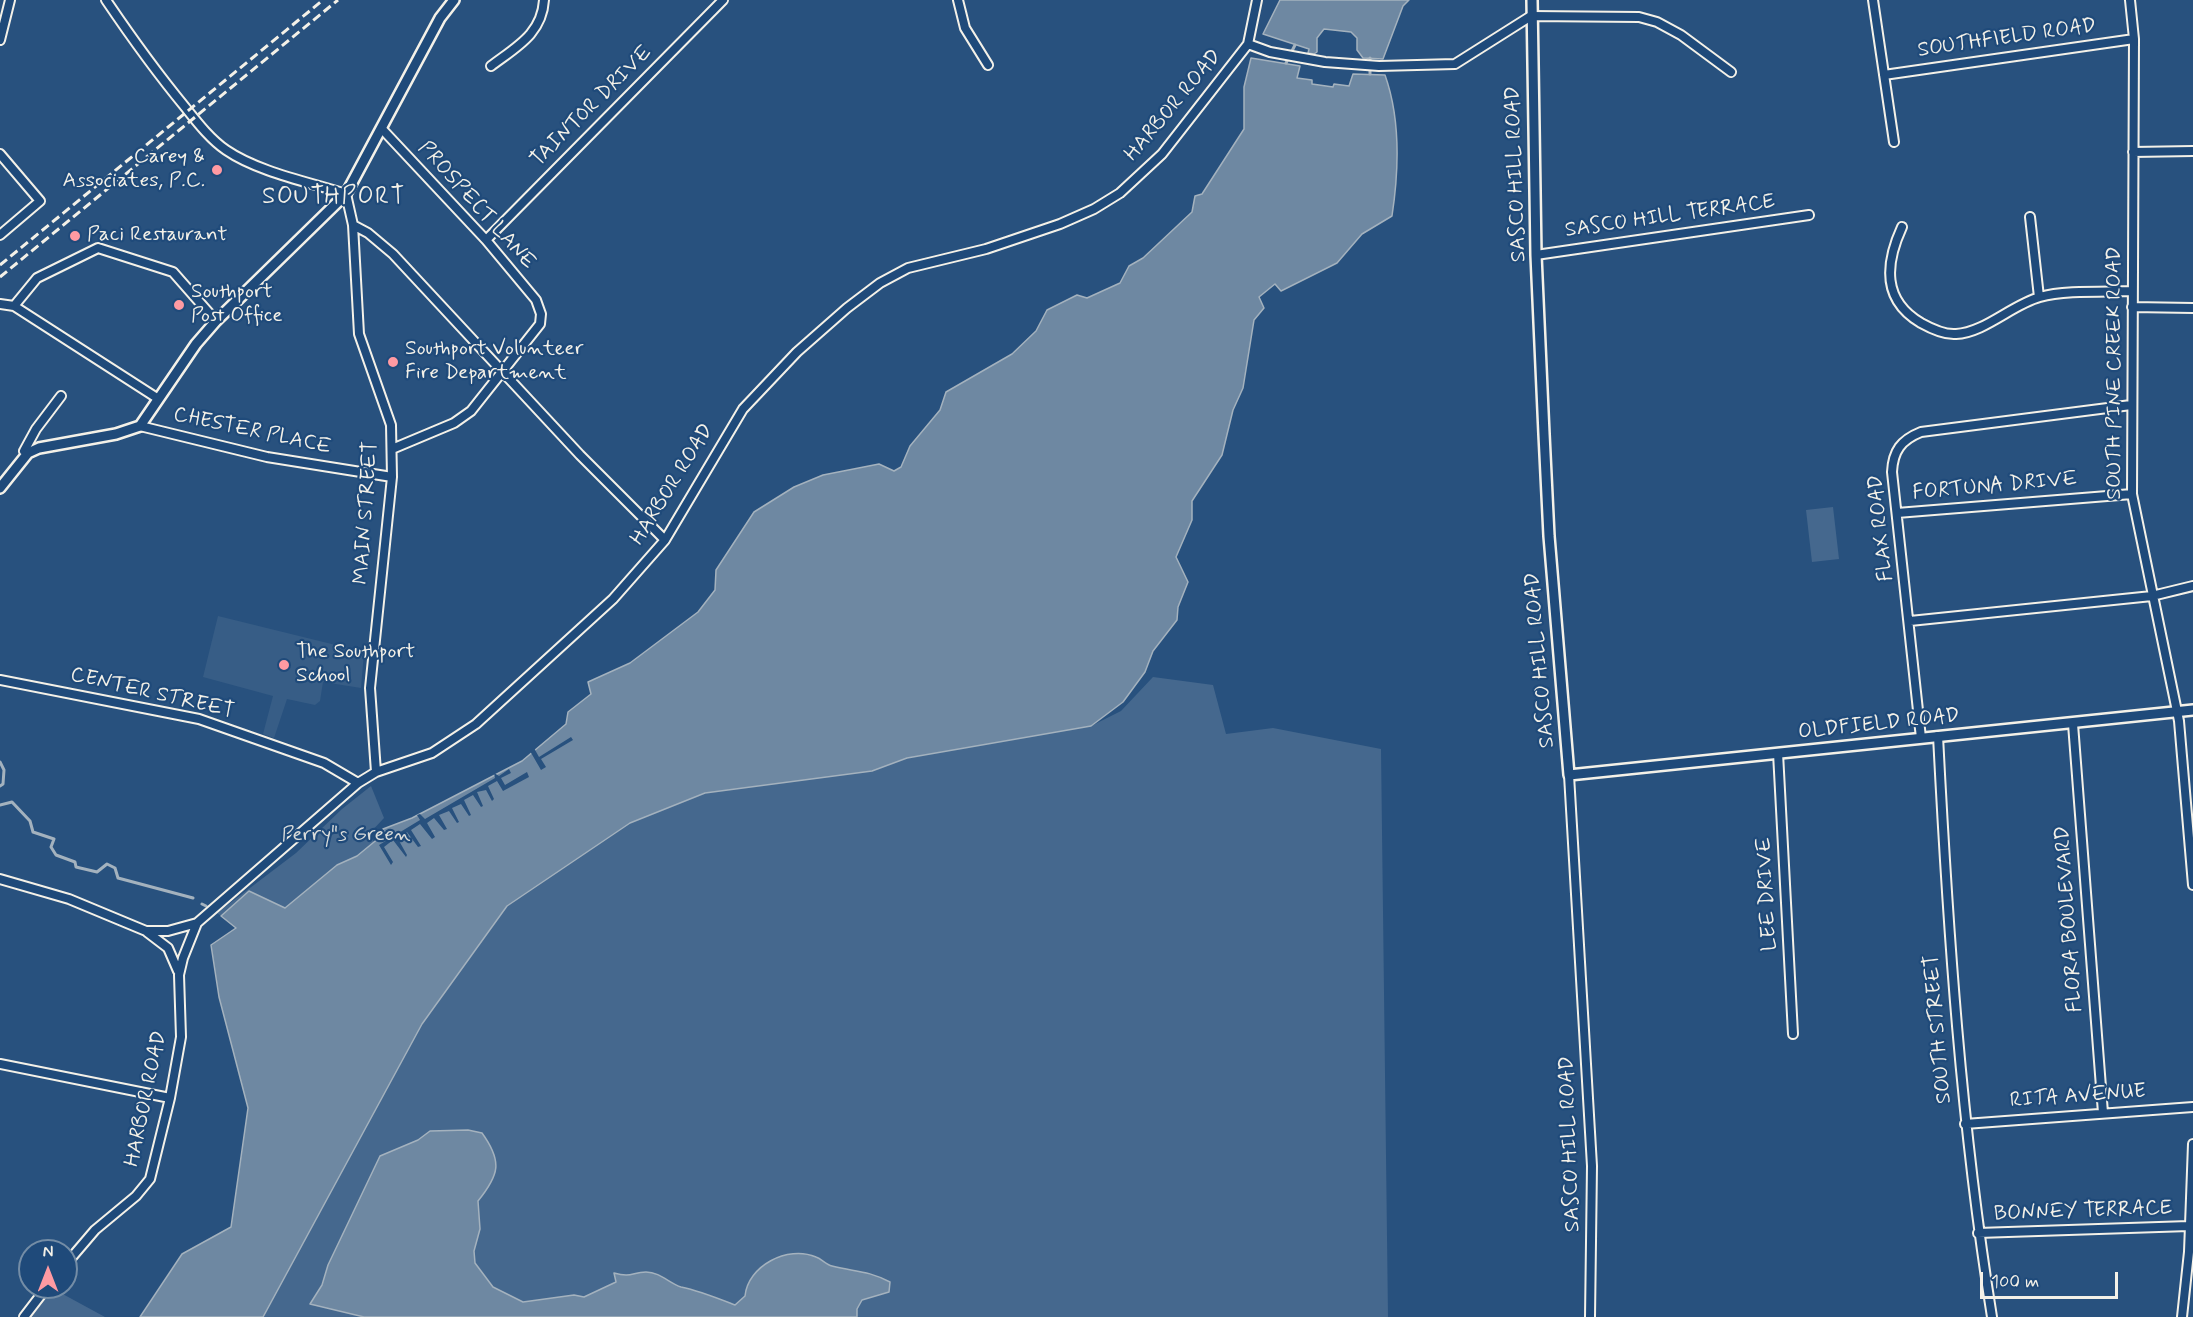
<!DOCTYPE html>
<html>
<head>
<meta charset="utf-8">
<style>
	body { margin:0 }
	#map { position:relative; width:2193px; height:1317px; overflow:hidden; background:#28517e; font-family:Mynerve,sans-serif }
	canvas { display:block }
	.north { position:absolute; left:18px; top:1239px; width:60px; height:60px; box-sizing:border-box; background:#1f4a7a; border:2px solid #748da6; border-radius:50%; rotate:0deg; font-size:16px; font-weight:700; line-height:24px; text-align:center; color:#f4f1e8 }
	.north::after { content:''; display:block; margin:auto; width:21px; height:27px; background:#ff9aa2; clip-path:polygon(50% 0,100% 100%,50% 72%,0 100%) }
	.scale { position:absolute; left:1980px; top:1272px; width:138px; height:27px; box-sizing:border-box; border:3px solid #f4f1e8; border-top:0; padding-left:8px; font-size:18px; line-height:21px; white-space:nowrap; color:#f4f1e8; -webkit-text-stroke:4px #1f4a7a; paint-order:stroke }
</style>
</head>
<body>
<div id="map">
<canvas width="2193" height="1317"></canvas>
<div class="north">N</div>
<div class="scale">100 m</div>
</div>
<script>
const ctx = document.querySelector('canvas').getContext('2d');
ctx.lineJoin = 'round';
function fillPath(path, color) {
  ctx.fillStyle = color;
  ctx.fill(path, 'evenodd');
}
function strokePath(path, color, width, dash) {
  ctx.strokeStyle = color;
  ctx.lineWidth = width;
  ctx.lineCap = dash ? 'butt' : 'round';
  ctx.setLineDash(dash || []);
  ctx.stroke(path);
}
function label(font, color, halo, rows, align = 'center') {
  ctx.font = font + ' Mynerve,sans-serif';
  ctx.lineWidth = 4.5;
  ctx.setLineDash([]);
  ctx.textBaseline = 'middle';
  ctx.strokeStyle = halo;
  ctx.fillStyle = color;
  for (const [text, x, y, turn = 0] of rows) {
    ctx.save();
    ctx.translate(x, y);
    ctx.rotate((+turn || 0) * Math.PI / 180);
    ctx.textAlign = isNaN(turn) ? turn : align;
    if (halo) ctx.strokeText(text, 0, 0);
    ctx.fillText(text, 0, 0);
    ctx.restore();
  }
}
const built = new Path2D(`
	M 218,616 L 364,652 L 361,688 L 323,682 L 320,701 L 315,705 L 287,699 L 274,738 L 263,734 L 273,696 L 203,677 Z`);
const green = new Path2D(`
	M 1833,507 L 1839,559 L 1812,562 L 1806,510 Z
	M 1153,677 L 1213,685 L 1226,734 L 1273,728 L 1381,749 L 1388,1317 L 263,1317 L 422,1024 L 507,906 L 630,823 L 705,793 L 871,771 L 907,758 L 1091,726 L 1121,711 Z
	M 371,786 L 384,818 L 369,834 L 374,842 L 357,856 L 337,865 L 285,908 L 249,891 L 221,916 L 217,913 L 296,853 L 342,809 Z
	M 51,1288 L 59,1292 L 105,1317 L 29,1317 Z`);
const water = new Path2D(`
	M 1280,0 L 1409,0 L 1403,6 L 1383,59 L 1363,58 L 1357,50 L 1357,38 L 1351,32 L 1324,29 L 1317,38 L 1317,52 L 1314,54 L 1308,53 L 1309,49 L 1263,34 Z
	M 1251,58 L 1300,66 L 1297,78 L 1312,80 L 1312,84 L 1333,87 L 1334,84 L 1349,86 L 1353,74 L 1385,75 C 1401,120 1399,170 1392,216 L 1362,234 L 1337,263 L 1281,291 L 1275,284 L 1259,297 L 1264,308 L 1254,320 L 1243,388 L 1233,410 L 1222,455 L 1192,501 L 1192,520 L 1176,557 L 1188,582 L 1178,607 L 1177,620 L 1153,651 L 1145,672 L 1123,702 L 1091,726 L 907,758 L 872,771 L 705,793 L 630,823 L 507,906 L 422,1024 L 263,1317 L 140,1317 L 182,1254 L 231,1227 L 248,1108 L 219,997 L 211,945 L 236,928 L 221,916 L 249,891 L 285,908 L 337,865 L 357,856 L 385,833 L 383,829 L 412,818 L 522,761 L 566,724 L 568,712 L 591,694 L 588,682 L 630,663 L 698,612 L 715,590 L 716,570 L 754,512 L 794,487 L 823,475 L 879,464 L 894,471 L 901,467 L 910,446 L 940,410 L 946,392 L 1012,354 L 1036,331 L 1047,310 L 1077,295 L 1087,298 L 1120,283 L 1129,266 L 1143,258 L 1192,212 L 1195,196 L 1202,194 L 1244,129 L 1244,87 Z
	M 468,1130 L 482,1133 C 503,1162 499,1175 478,1201 L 480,1229 L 474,1251 L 475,1263 L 493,1287 L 523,1302 L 574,1295 L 584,1297 L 616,1282 L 614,1273 C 632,1278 632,1272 646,1272 C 660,1272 669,1283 681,1287 C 700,1291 717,1298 735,1305 L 745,1296 C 748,1266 787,1245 816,1257 C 822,1259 826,1265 832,1266 C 855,1272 867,1270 890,1282 L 889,1292 L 862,1300 L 857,1309 L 857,1317 L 364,1317 L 310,1304 L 322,1285 L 328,1265 L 380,1156 L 418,1140 L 430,1131 Z`);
const pier = new Path2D(`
	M 571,737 L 573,740 L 541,759 L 546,767 L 541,770 L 530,751 L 534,748 L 539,757 Z
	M 509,769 L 511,773 L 501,778 L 505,785 L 527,772 L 529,777 L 503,791 L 497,781 L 488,786 L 494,799 L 492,801 L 486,790 L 477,792 L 483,806 L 481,807 L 473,795 L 464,800 L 471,815 L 469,816 L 461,804 L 452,808 L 459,822 L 457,823 L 449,811 L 439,815 L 447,829 L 444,830 L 434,818 L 427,823 L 435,837 L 432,839 L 420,824 L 411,830 L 421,846 L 418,847 L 407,832 L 398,839 L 407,855 L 406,857 L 393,840 L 384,847 L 393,862 L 391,865 L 379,845 L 420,820 L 417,815 L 420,814 L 425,819 L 495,778 L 494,773 L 499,776 Z`);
const stream = new Path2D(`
	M 1286,63 L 1295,45
	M 1370,74 L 1370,58
	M 0,762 L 4,770 L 3,784 L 0,786
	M 0,805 L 12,802 L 30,821 L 33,832 L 54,839 L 51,847 L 56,855 L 75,862 L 76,867 L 97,872 L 107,864 L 115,868 L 118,878 L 193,898
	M 202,904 L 206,906`);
const minor = new Path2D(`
	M 106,0 C 131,37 157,73 185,107 C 197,122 210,139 226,150 C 258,172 309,182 346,194 L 353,225 L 368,233 L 393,254 L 580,455 L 665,540
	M 958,0 L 965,28 L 988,65
	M 1873,0 L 1894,142
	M 2130,0 L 2134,39 L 2132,494 L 2179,721 L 2193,885
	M 0,40 L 10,0
	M 1248,44 L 1257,0
	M 491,66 C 516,47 542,34 544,0
	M 1884,75 L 2134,39
	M 382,129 L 486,240 L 536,300 L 541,314 L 540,324 L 471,411 L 454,423 L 392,449
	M 2133,152 L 2193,151
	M 0,154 L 40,201 L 0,235
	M 2030,217 L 2039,297
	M 353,225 L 359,334 L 391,425 L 392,477 L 370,688 L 376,772
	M 1902,227 C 1885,264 1882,300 1921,323 C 1930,328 1945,335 1956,334 C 1984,333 2013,304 2040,297 C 2064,290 2106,292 2132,291
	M 486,240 L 723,0
	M 1536,255 L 1809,215
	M 0,304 L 14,306 L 157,398
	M 14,306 L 37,278 L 98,248 L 173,272 L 216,321
	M 2132,307 L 2193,308
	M 140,426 L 267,457 L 392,477
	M 28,453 L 24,451 L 36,429 L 61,396
	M 1897,513 L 2132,494
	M 1910,621 L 2152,596 L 2193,586
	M 0,680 L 199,719 L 324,763 L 358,783
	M 2073,724 L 2103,1113
	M 1938,736 C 1948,931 1961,1124 1992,1317
	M 1921,738 L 1892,472 C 1893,451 1901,440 1921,432 L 2131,405
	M 1778,753 L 1793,1034
	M 1569,775 L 1592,1166 L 1590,1317
	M 0,879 L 69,899 L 146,931 L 168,931 L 197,923
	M 147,932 L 168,948 L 178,971
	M 0,1064 L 170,1098
	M 1965,1124 L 2193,1107
	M 1978,1233 L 2189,1226
	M 66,1264 L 95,1230 L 136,1196 L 150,1179 L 170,1098 L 181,1037 L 179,975 L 183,958 L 197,923 L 358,783 L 376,772 L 432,753 L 476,724 L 613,599 L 665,540 L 743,409 L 797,352 L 847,308 L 880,283 L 908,268 L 986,249 L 1060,224 L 1094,209 L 1120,193 L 1162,154 L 1248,44 L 1270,52 L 1325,62 L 1379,66 L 1455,64 L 1531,16 L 1639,17 L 1657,22 L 1681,35 L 1731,72
	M 24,1317 L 47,1287
	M 2182,1317 L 2189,1252 L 2193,1144`);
const tertiary = new Path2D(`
	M 1532,0 L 1536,255 L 1544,434 L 1549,536 L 1569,775 L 2193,710
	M 0,488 L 28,453 L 39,448 L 116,434 L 140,426 L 196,344 L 216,321 L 346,194 L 440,18 L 454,0`);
const rail = new Path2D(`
	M 0,265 L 323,0
	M 0,277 L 338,0`);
const markers = [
	[217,170,6,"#ff9aa2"],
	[75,236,6,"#ff9aa2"],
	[179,305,6,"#ff9aa2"],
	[393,362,6,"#ff9aa2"],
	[284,665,6,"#ff9aa2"]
];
const streetNames = [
	["SOUTHFIELD ROAD",2007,39,-8],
	["HARBOR ROAD",1174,106,-50],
	["TAINTOR DRIVE",592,107,-45],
	["SASCO HILL ROAD",1517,174,-92],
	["PROSPECT LANE",476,206,48],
	["SASCO HILL TERRACE",1670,217,-8],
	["SOUTH PINE CREEK ROAD",2116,373,-90],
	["CHESTER PLACE",252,432,12],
	["HARBOR ROAD",673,485,-58],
	["FORTUNA DRIVE",1995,487,-5],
	["MAIN STREET",367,513,-86],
	["FLAX ROAD",1882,528,-96],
	["SASCO HILL ROAD",1541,660,-95],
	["CENTER STREET",152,694,13],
	["OLDFIELD ROAD",1879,725,-6],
	["LEE DRIVE",1768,894,-93],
	["FLORA BOULEVARD",2070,919,-94],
	["SOUTH STREET",1939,1029,-95],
	["RITA AVENUE",2078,1097,-4],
	["HARBOR ROAD",147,1099,-78],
	["SASCO HILL ROAD",1571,1144,-92],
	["BONNEY TERRACE",2083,1212,-2]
];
const poiNames = [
	["Carey &",205,158,"right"],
	["Associates, P.C.",205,182,"right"],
	["Paci Restaurant",87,236],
	["Southport",191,293],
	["Post Office",191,317],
	["Southport Volunteer",405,350],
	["Fire Department",405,374],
	["The Southport",296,653],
	["School",296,677]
];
const parkNames = [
	["Perry\"s Green",346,836]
];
const quarterNames = [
	["SOUTHPORT",334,198]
];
fillPath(built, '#375d86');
fillPath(green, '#45688e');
fillPath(water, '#6e88a2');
strokePath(water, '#a4b2be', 1.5);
fillPath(pier, '#28517e');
strokePath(stream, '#a4b2be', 3);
strokePath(minor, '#f4f1e8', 12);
strokePath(tertiary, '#f4f1e8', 14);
strokePath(minor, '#1f4a7a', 8);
strokePath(tertiary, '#1f4a7a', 9);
strokePath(rail, '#f4f1e8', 3, [9, 4.5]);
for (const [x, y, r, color] of markers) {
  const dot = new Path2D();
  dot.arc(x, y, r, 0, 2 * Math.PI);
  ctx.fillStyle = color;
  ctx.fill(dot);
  strokePath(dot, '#1f4a7a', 2);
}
label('21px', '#f4f1e8', '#1f4a7a', streetNames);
label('21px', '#f4f1e8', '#1f4a7a', poiNames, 'left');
label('21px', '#dadcda', '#1f4a7a', parkNames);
ctx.letterSpacing = '1.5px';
label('24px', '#f4f1e8', '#1f4a7a', quarterNames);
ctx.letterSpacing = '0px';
</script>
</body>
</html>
